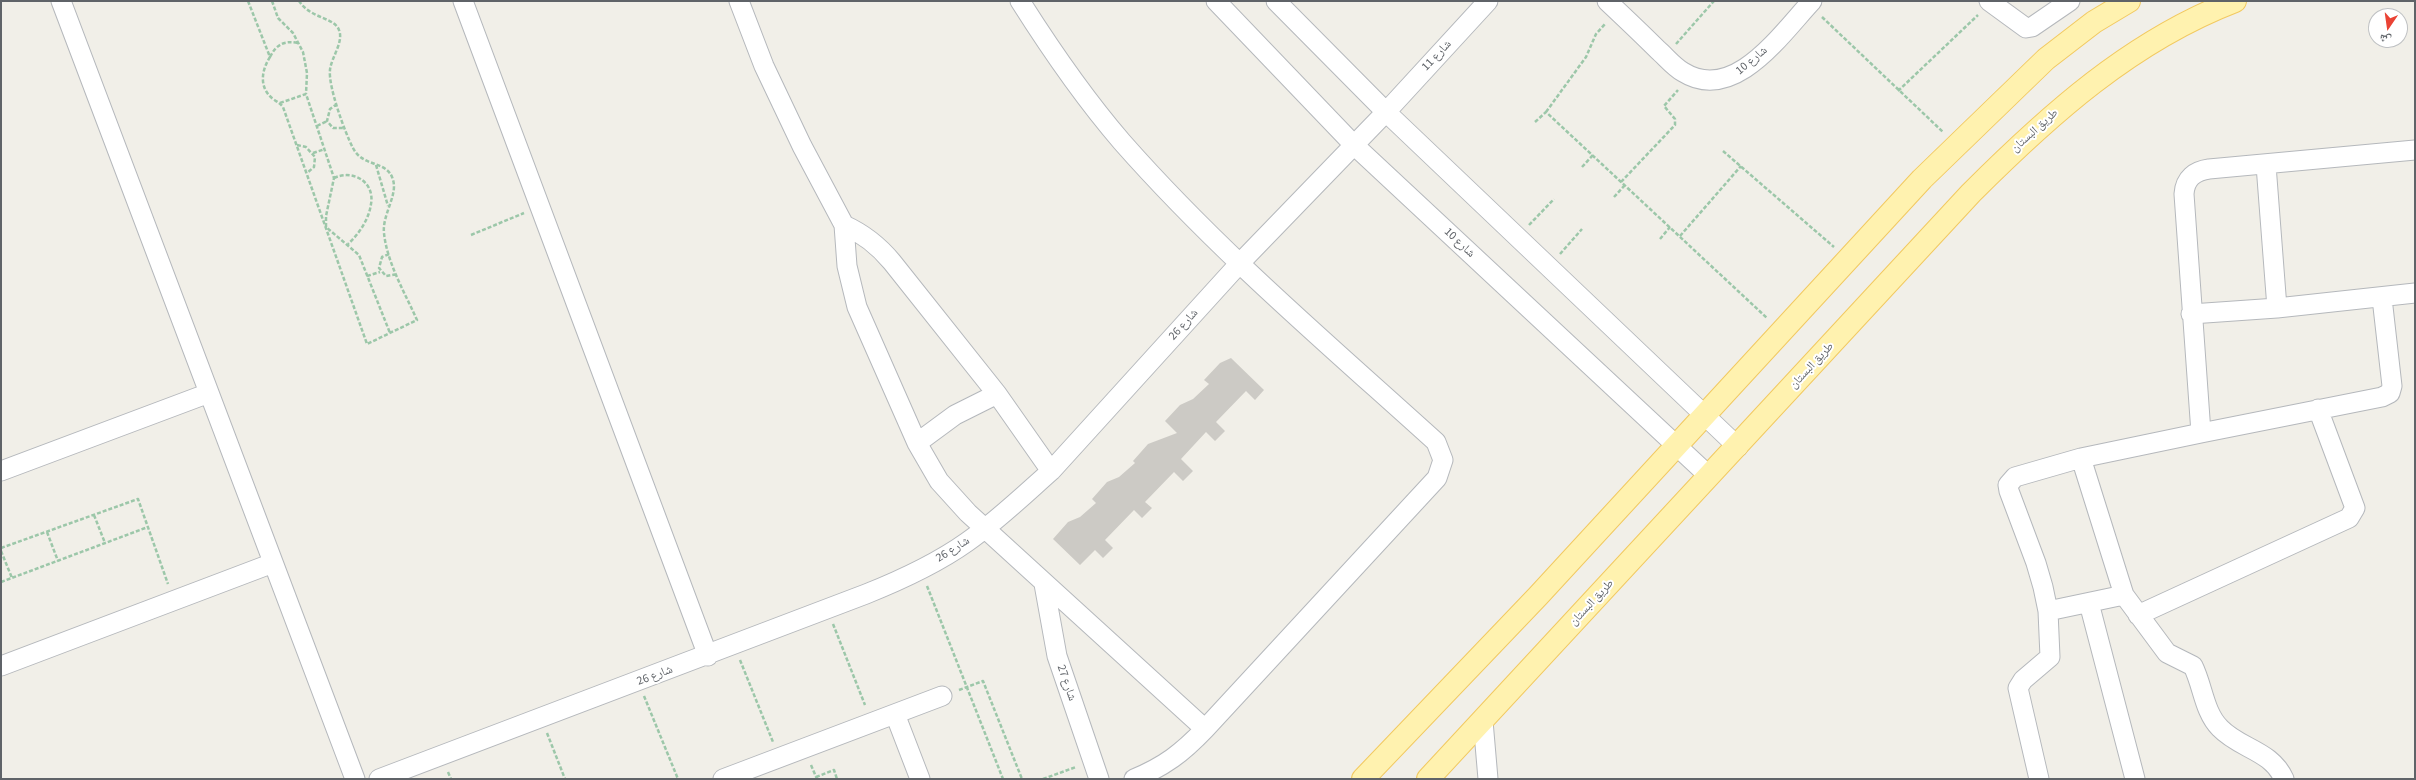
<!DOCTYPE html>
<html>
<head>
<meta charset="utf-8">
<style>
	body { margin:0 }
	#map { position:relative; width:2416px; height:780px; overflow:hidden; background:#f1efe8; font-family:"Source Sans 3","Noto Naskh Arabic",sans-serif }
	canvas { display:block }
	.frame { position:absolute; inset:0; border:2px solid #5f6368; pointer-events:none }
	.north { position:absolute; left:2368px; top:8px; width:40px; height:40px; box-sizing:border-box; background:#fff; border:1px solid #bfc1c3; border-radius:50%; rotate:193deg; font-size:11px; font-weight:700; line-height:16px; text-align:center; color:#5f6368 }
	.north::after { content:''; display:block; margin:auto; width:14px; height:18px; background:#ea4335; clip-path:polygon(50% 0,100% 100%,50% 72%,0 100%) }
</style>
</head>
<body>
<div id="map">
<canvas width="2416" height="780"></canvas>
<div class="frame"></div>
<div class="north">ش</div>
</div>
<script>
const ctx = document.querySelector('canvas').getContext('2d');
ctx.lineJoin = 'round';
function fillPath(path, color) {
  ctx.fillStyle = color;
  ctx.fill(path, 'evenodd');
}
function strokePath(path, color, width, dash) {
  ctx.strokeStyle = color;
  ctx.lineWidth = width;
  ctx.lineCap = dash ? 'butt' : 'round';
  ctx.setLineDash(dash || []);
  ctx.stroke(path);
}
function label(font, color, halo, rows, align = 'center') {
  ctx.font = font + ' "Source Sans 3","Noto Naskh Arabic",sans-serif';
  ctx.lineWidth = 4;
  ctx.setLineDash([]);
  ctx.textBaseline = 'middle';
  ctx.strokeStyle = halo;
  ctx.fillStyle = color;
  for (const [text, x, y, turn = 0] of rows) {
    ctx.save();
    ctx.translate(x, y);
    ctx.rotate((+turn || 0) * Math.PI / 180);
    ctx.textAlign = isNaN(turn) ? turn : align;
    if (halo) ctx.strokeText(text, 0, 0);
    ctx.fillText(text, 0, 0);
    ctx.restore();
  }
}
const building = new Path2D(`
	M 1231,358 L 1264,390 L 1255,400 L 1246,391 L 1216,422 L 1225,431 L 1215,441 L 1206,432 L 1181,459 L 1193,471 L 1183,481 L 1174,472 L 1145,502 L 1152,508 L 1142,518 L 1134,510 L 1105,540 L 1113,548 L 1103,558 L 1095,550 L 1080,565 L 1053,539 L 1068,522 L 1080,517 L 1096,503 L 1092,499 L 1107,482 L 1119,477 L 1135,463 L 1133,461 L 1148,444 L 1177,433 L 1165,421 L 1180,405 L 1193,399 L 1209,384 L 1204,380 L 1220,363 Z`);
const path = new Path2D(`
	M 248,1 L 270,57 C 261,71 259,88 273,99 C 277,102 280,103 283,107 L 367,344 L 417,320 C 405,293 387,263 384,233 C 382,215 398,195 393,180 C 388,160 363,168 353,148 C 345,133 328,86 330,70 C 331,58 344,42 339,30 C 334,17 311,19 299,1
	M 272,1 L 278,18 L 293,33 L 303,52 L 307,73 L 306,94
	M 1822,17 L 1943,132
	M 1676,44 L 1714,1
	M 270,57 C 276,45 284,40 298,43
	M 1898,91 L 1978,15
	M 280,103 L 306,94 L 334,178 L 326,216 L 326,227 L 359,255 L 390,333
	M 337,104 L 330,109 L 327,121 L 333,128 L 345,128
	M 1546,112 L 1586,57 L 1596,34 L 1605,24
	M 1535,122 L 1546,112 L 1767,318
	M 317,126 L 327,121
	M 297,145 L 306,147 L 315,157 L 314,167 L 307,173
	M 1723,151 L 1834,247
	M 313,153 L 325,149
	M 376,165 L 388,206
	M 1582,167 L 1593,155
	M 334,178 C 353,169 375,182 371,204 C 369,219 359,234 348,244
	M 1621,182 L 1675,125 L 1675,119 L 1664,106 L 1678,90
	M 1614,197 L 1625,185
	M 1529,225 L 1554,199
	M 471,235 L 524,213
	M 1680,236 L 1741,166
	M 1660,239 L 1670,227
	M 389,254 L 382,257 L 379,268 L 386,276 L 398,274
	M 1560,254 L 1582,229
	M 367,276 L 380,272
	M 94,515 L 105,543
	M 47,532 L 58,561
	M 1,548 L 138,499 L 168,584
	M 1,551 L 12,578
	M 1,582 L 148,527
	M 927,586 L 1003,779
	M 833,624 L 865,705
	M 740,660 L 773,742
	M 959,690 L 983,681 L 1022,779
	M 644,696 L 678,779
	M 547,733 L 565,779
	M 811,765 L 817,779
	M 448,772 L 451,779
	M 816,777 L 834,770 L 837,779
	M 1043,779 L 1076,767`);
const minor = new Path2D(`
	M 61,1 L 355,779
	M 463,1 L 708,656
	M 739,1 L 764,66 L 802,146 L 844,225 L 847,266 L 857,307 L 917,443 L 939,481 L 968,513 L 1205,729
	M 1020,1 C 1051,50 1084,98 1122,142 C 1218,251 1329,345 1436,442 L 1443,460 L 1437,478 L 1205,729 C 1182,753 1165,766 1134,779
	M 1216,1 L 1354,145 L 1709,476
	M 1276,1 L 1386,112 L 1738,447
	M 1607,1 C 1624,17 1641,33 1658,50 C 1666,57 1674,67 1683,72 C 1734,104 1781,34 1812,1
	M 1989,1 L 2026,28 L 2032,27 L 2070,1
	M 2266,165 L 2277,308
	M 844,225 C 864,234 878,245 892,262 L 997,394 L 1051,471
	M 2191,314 L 2277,308 L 2415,293
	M 2201,433 L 2382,397 L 2390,393 L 2392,386 L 2382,298
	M 917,443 L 955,415 L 997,394
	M 2081,458 L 2124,595 L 2167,653 L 2193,666 C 2203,686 2204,712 2220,728 C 2240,749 2271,750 2284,779
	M 1,471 L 209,393
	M 1044,584 L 1057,656 L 1099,779
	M 2089,603 L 2135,779
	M 2048,611 L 2124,595
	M 2138,615 L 2349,518 L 2355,508 L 2318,409
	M 1,666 L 273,563
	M 895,714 L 920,779
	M 1483,721 L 1488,779
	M 379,779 L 866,594 C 901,580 936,564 967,542 C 997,521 1024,495 1051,471 L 1239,264 L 1386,112 L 1488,1
	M 723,779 L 942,696
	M 2039,779 L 2018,688 L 2023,680 L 2050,657 L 2048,611 L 2043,587 L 2036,563 L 2009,491 L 2008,485 L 2015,477 L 2081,458 L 2201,433 L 2184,194 C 2185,178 2195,171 2209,169 L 2415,150`);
const primary = new Path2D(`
	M 1363,779 L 1538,596 L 1922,179 L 2046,59 L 2094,22 L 2129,1
	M 1428,779 L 1971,193 C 2049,115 2131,41 2235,1`);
const streetNames = [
	["شارع 11",1437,56,-47],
	["شارع 10",1752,61,-40],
	["طريق البستان",2035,131,-42],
	["شارع 10",1459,243,43],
	["شارع 26",1184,325,-48],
	["طريق البستان",1812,366,-47],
	["شارع 26",953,550,-32],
	["طريق البستان",1592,603,-47],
	["شارع 26",655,676,-21],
	["شارع 27",1066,683,71]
];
fillPath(building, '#cccac5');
strokePath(minor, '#b5b8bc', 21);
strokePath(primary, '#f2c960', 24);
strokePath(path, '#9cc7a9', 2.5, [4, 2]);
strokePath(minor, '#fff', 19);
strokePath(primary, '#fff2af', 22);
label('12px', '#5f6368', '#fff', streetNames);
</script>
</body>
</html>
